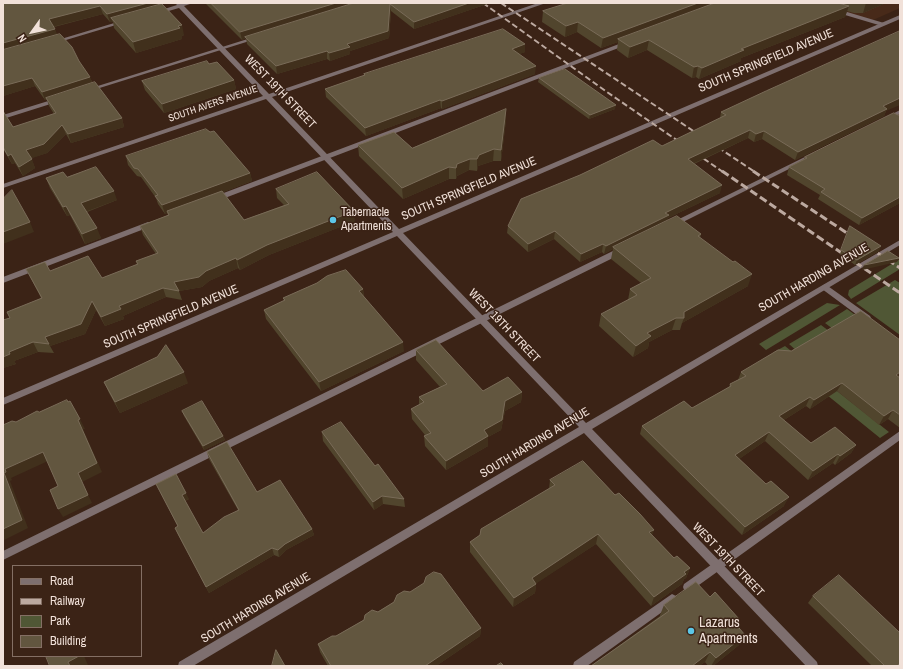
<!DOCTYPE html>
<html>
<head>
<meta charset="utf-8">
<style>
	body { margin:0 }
	#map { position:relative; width:903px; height:669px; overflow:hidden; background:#3b2316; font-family:"Archivo Narrow",sans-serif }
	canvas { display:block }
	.frame { position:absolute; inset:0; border:4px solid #f1e1d9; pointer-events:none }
	.legend { position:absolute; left:12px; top:565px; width:130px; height:92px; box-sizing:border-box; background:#3b2316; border:1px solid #846f64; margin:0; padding:5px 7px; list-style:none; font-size:12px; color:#f1e1d9 }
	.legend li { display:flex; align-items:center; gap:8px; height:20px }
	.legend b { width:20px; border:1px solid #846f64 }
	.north { position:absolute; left:12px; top:12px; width:40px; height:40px; -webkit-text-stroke:3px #3b2316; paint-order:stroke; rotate:237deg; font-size:11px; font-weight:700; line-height:16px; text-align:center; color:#f1e1d9 }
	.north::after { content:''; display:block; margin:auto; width:14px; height:18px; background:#f1e1d9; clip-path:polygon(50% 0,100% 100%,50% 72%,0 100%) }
</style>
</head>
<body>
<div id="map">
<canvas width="903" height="669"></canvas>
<div class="frame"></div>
<ul class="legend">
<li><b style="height:5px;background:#7e6f6f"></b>Road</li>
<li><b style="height:5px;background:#bca9a0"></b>Railway</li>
<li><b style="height:11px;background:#505735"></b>Park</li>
<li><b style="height:11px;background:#62563f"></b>Building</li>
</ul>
<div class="north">N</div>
</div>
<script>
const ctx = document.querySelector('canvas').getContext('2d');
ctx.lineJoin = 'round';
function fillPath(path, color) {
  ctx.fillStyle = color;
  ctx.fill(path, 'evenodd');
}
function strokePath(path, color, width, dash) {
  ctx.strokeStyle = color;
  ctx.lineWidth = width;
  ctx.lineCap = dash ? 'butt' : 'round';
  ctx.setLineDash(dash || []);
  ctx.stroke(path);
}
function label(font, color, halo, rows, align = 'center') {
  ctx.font = font + ' "Archivo Narrow",sans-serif';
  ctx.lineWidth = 3;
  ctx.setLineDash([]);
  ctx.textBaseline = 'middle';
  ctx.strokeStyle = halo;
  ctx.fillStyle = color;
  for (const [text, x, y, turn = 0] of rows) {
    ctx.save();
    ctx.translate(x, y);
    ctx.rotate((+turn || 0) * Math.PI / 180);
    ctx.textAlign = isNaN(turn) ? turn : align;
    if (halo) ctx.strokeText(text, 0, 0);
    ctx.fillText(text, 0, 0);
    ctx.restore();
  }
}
const built = new Path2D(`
	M 808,3 L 900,3 L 900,8 L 871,21 Z`);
const green = new Path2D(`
	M 900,259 L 900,269 L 851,299 L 848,295 L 849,290 Z
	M 895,280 L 900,283 L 900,335 L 856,303 Z
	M 827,303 L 840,305 L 766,350 L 759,344 Z
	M 847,309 L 900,348 L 837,332 L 825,323 Z
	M 821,325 L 833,334 L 799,353 L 789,344 Z
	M 785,346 L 796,355 L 794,357 L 889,432 L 880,438 L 774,352 Z`);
const lane = new Path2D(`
	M 837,9 L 884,23 L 885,24 L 882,26 L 835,12 L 835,10 Z
	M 254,37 L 259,38 L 90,91 L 86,91 L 85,90 Z
	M 627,41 L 630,43 L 629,44 L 217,201 L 213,201 L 212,199 L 213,197 Z
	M 58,98 L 61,100 L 60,101 L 3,119 L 3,115 Z
	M 900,110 L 900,114 L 888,120 L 884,120 L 883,119 Z
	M 813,153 L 816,155 L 815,156 L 675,226 L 673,226 L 669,224 Z
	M 148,222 L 150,222 L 154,224 L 152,226 L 3,283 L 3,277 Z
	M 619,248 L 622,248 L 626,250 L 625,252 L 3,560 L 3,551 Z
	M 825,284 L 870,316 L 871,318 L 870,320 L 864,320 L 822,289 L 821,287 Z
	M 900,431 L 900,440 L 692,590 L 688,592 L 684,590 L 683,587 L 684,584 Z
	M 672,594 L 676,596 L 677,599 L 676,602 L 587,666 L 573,666 L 574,662 Z`);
const street = new Path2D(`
	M 175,3 L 193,3 L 184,6 L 269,94 L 538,3 L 546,3 L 272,97 L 399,229 L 900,15 L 900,19 L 403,233 L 586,423 L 900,240 L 900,245 L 592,429 L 817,662 L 818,666 L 806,666 L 584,433 L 193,666 L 178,666 L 179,662 L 579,427 L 397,236 L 3,405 L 3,398 L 393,232 L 266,99 L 3,188 L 3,184 L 263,96 L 179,8 L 158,14 L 155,12 L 177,5 Z
	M 121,21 L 126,22 L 56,43 L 51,42 Z`);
const railFar1 = new Path2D(`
	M 483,3 L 607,92 L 723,172
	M 501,3 L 755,172`);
const rail = new Path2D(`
	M 722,171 L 900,293
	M 753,171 L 900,268`);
const wall = new Path2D(`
	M 3,3 L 158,3 L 158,5 L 184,35 L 182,36 L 182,39 L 136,53 L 114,28 L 113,22 L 110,22 L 103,14 L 54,27 L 57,35 L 79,61 L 93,83 L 122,118 L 124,127 L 71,143 L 66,134 L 47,153 L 31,158 L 35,168 L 23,176 L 15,163 L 12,164 L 3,149 L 3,111 L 13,127 L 54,114 L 49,106 L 47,100 L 45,100 L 35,86 L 3,96 Z
	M 205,3 L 490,3 L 414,29 L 391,11 L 389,38 L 350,51 L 350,54 L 330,61 L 327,59 L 277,74 L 247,44 L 246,38 L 242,40 Z
	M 568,3 L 886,3 L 863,13 L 854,13 L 847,11 L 845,17 L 741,58 L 741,61 L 699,79 L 696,77 L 692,78 L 647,50 L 628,58 L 617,50 L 618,42 L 601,48 L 577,32 L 565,37 L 542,22 L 543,11 Z
	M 525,44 L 525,52 L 519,54 L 535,74 L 442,109 L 441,108 L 366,136 L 326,97 L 325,89 L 364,76 L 364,74 Z
	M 539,78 L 615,109 L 589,119 L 538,82 Z
	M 234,80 L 236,89 L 164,113 L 145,90 L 142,81 Z
	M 886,111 L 884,116 L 795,160 L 762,139 L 754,142 L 748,138 L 694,164 L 720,193 L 668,218 L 667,221 L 701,234 L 700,238 L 748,286 L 682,323 L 680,330 L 672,330 L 649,342 L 648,348 L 633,357 L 599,326 L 601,314 L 628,300 L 630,289 L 641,283 L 611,259 L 613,249 L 604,254 L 602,252 L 580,262 L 554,239 L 528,252 L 507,233 L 508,226 L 662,146 L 720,118 L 721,112 Z
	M 506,120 L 501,161 L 493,161 L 478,166 L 477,171 L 469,170 L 457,176 L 456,179 L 449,179 L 403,199 L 359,156 L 358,145 L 412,148 Z
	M 126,156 L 250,173 L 252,181 L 223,192 L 244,220 L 284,205 L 277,198 L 276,189 L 355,221 L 269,255 L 240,270 L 238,268 L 209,281 L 202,287 L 179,291 L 182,300 L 166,297 L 123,316 L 124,319 L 105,326 L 96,310 L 85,334 L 50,346 L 54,353 L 38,352 L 14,361 L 16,364 L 3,368 L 3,320 L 10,318 L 41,298 L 26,269 L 50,271 L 102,278 L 137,265 L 136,261 L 156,254 L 143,235 L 140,226 L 168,215 L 167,213 L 165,214 L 158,204 L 156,198 L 141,177 L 137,176 L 128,165 Z
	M 805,157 L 900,203 L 859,225 L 818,199 L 820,195 L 787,175 L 789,167 L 804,159 Z
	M 67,177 L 117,200 L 87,212 L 101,238 L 85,244 L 70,215 L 67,216 L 50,188 L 46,178 Z
	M 850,226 L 879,251 L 855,265 L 840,254 Z
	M 363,289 L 364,297 L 404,351 L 321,391 L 266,319 L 264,310 L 284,301 L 283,298 Z
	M 900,340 L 900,428 L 888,419 L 879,425 L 837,391 L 810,409 L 806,406 L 784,420 L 811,443 L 856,445 L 851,453 L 835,465 L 833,463 L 808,480 L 765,441 L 739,459 L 784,506 L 742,535 L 640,434 L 642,426 L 692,408 L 729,387 L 730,384 L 738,380 L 741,372 L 791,351 Z
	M 416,350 L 483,391 L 522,392 L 521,402 L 505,411 L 501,430 L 488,437 L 488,446 L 446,470 L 425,446 L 424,436 L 425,435 L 412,419 L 411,409 L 419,405 L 419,397 L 440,387 L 416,360 Z
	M 104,382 L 188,383 L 120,413 L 109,393 Z
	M 182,411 L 223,436 L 225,440 L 204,450 L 184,416 Z
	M 322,432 L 375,466 L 404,499 L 405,507 L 383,504 L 374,510 L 323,441 Z
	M 207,452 L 257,492 L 312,529 L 314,535 L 286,550 L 279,557 L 274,555 L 209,593 L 178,535 L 175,528 L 178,527 L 156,484 L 189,499 L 185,501 L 203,533 L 238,510 L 209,459 Z
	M 550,480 L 652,535 L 674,558 L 690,568 L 686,578 L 684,579 L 682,584 L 651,606 L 596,544 L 536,583 L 535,593 L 513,607 L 470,552 L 470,542 L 549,489 Z
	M 813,596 L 900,633 L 900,665 L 899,666 L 872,666 L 808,603 Z
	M 710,597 L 739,619 L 736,625 L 739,645 L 713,666 L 708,666 L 705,662 L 699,666 L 591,666 L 660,616 L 660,615 L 664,605 Z
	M 394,602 L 481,628 L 480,636 L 436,666 L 328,666 L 320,652 L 318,644 L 336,636 Z`);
const shadedWall = new Path2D(`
	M 148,3 L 158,3 L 159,8 L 111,18 L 113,22 L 110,22 L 107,14 Z
	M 336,3 L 360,3 L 245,37 L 246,38 L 242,40 L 240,32 Z
	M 469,3 L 490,3 L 414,29 L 414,22 Z
	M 698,3 L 724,3 L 618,39 L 618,42 L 601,48 L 603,38 Z
	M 866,3 L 886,3 L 863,13 Z
	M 390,4 L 391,11 L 389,38 L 350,51 L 350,54 L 330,61 L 329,53 L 347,44 Z
	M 100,6 L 103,14 L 52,27 L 49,19 Z
	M 849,6 L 845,17 L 741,58 L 741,61 L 699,79 L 702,68 L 741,49 Z
	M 578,22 L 577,32 L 565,37 L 566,26 Z
	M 182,25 L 184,35 L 182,36 L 182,39 L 136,53 L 133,42 Z
	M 55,29 L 58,37 L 3,53 L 3,43 Z
	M 649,40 L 647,50 L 628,58 L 630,47 Z
	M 525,44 L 525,52 L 512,57 L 512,49 Z
	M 327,51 L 327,59 L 277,74 L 276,66 Z
	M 536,66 L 535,74 L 442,109 L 442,101 Z
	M 698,66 L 696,77 L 692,78 L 694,67 Z
	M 90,77 L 93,85 L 46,98 L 47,100 L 45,100 L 42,92 Z
	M 32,78 L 35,86 L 3,96 L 3,86 Z
	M 234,80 L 236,89 L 164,113 L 162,104 Z
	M 900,98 L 900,105 L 886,111 L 884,116 L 795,160 L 798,152 L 883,106 Z
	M 440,100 L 441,108 L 366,136 L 365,128 Z
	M 616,105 L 615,109 L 589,119 L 590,115 Z
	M 506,109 L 506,120 L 501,161 L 501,150 Z
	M 122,118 L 124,127 L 71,143 L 68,134 Z
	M 62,125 L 66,134 L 47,153 L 30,159 L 26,150 Z
	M 750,130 L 748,138 L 686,167 L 688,159 Z
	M 764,131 L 762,139 L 754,142 L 756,134 Z
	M 494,149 L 493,161 L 478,166 L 477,171 L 477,159 L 479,155 Z
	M 11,154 L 15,163 L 12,164 L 8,156 Z
	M 32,159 L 35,168 L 23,176 L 19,167 Z
	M 470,159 L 469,170 L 457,176 L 456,179 L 456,168 L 457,164 Z
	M 449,167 L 449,179 L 403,199 L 402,188 Z
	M 250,173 L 252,181 L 168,213 L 167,211 L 167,213 L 165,214 L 162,205 Z
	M 722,185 L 720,193 L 668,218 L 667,223 L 613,247 L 613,249 L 604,254 L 606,246 L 665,213 Z
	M 114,191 L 117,200 L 85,212 L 81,203 Z
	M 900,197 L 900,203 L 859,225 L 862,218 Z
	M 66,206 L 70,215 L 67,216 L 63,207 Z
	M 354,211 L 355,221 L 269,255 L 240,270 L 237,260 L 267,245 Z
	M 30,222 L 34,232 L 3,244 L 3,232 Z
	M 97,228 L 101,238 L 85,244 L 82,234 Z
	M 555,231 L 554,239 L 528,252 L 528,244 Z
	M 603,244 L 602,252 L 580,262 L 581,254 Z
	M 881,246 L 879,251 L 855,265 L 857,260 Z
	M 236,258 L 238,268 L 209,281 L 202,287 L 179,291 L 174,282 L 206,271 Z
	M 899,258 L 897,262 L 862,270 L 864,265 Z
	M 752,274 L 748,286 L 682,323 L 684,318 L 684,312 Z
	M 163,288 L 166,297 L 123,316 L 124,319 L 105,326 L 101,317 L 119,306 Z
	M 363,289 L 364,299 L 359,291 Z
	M 92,301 L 96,310 L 85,334 L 50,346 L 45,337 Z
	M 676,318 L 672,330 L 649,342 L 648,348 L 633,357 L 636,346 L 647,333 Z
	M 33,342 L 38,352 L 14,361 L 16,364 L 3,368 L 3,357 L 9,352 Z
	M 403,342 L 404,351 L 321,391 L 319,382 Z
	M 184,372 L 188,383 L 120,413 L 115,402 Z
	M 900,372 L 900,378 L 890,384 L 896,375 Z
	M 842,383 L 837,391 L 810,409 L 814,400 Z
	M 522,392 L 521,402 L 505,411 L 501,430 L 488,437 L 488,446 L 446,470 L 446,461 L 484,430 L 505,401 Z
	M 810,397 L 806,406 L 776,425 L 779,416 Z
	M 893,410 L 888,419 L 879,425 L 884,416 Z
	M 80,419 L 85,429 L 83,429 L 102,472 L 82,482 L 92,503 L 63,517 L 58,509 L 78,473 L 78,420 Z
	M 769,432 L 765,441 L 732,464 L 735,455 Z
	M 223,436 L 225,440 L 204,450 L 203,446 Z
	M 856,445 L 851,453 L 835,465 L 840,456 Z
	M 43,452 L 48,461 L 11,478 L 12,480 L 10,481 L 28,528 L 4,540 L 3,538 L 3,529 L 4,473 L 5,469 Z
	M 838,454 L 833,463 L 808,480 L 813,471 Z
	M 186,493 L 189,499 L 184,501 L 182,495 Z
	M 382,496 L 383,504 L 374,510 L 373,502 Z
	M 789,497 L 784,506 L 742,535 L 745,527 Z
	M 312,529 L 314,535 L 286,550 L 279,557 L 278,550 L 285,544 Z
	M 654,530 L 651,539 L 649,532 Z
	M 598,534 L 596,544 L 531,587 L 532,578 Z
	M 272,548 L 274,555 L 209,593 L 206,587 Z
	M 690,568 L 686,578 L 684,579 L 682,584 L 651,606 L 654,597 Z
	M 536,584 L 535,593 L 513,607 L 514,598 Z
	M 739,619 L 734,629 L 734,622 Z
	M 481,628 L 480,636 L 436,666 L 425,666 Z
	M 745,635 L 739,645 L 713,666 L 711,666 L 716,658 Z
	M 710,652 L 705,662 L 699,666 L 692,666 Z
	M 79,656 L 84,656 L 88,665 L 86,666 L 70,666 L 68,662 Z`);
const building = new Path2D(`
	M 3,3 L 148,3 L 107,14 L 100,6 L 49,19 L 55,29 L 3,43 Z
	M 211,3 L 336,3 L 240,32 Z
	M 354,3 L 469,3 L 414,22 L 390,4 L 388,31 L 347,44 L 350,47 L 329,53 L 327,51 L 276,66 L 245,37 Z
	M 568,3 L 698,3 L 603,38 L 578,22 L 566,26 L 543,11 Z
	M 715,3 L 838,3 L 849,6 L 741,49 L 744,50 L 702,68 L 698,66 L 694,67 L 649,40 L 630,47 L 618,39 Z
	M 162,4 L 182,25 L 178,26 L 180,28 L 133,42 L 111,18 Z
	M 503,29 L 525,44 L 512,49 L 536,66 L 442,101 L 440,100 L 365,128 L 325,89 L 365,75 L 364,74 Z
	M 900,31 L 900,98 L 883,106 L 887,109 L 798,152 L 764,131 L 756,134 L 750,130 L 688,159 L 722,185 L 665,213 L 669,215 L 606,246 L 603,244 L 581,254 L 555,231 L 528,244 L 508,226 L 521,199 L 580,175 L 653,140 L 662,146 L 726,115 L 721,112 L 766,91 Z
	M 60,34 L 72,47 L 79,61 L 90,77 L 42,92 L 32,78 L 3,86 L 3,50 Z
	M 207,61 L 209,64 L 217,62 L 234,80 L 162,104 L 142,81 Z
	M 565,69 L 616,105 L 590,115 L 539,78 Z
	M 95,82 L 122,118 L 68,134 L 62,125 L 44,144 L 26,150 L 32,159 L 19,167 L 11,154 L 8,156 L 3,147 L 3,111 L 13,127 L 56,113 L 46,98 Z
	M 506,109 L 501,150 L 494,149 L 479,155 L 477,159 L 470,159 L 457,164 L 456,168 L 449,167 L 402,188 L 358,145 L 394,132 L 412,148 Z
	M 894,113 L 900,116 L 900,197 L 862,218 L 821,192 L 825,189 L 789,167 L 807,158 L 805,157 Z
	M 206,129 L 210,132 L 214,131 L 250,173 L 162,205 L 155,196 L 158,195 L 138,169 L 134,168 L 126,156 Z
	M 96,167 L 114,191 L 81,203 L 97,228 L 82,234 L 66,206 L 63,207 L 46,178 L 63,172 L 67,177 Z
	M 317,172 L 354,211 L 267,245 L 237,260 L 236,258 L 206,271 L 199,277 L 174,282 L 179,291 L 163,288 L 119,306 L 121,309 L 101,317 L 92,301 L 81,324 L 45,337 L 49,344 L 33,342 L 9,352 L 10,354 L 3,357 L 3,320 L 10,318 L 7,312 L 42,298 L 26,269 L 45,262 L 50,271 L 88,256 L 102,278 L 138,264 L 136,261 L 158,253 L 140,226 L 169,215 L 167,211 L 222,191 L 244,220 L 289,204 L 276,189 Z
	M 12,190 L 30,222 L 3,232 L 3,199 Z
	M 677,216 L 701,234 L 698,236 L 733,262 L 735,261 L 752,274 L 684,312 L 684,318 L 676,318 L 647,333 L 651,336 L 636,346 L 601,314 L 637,295 L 630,289 L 651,278 L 613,247 Z
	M 850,226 L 881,246 L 857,260 L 841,250 Z
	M 888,251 L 899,258 L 864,265 Z
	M 346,270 L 363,289 L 359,291 L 403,342 L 319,382 L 264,310 L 285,300 L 283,298 L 317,283 L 327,276 Z
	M 861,311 L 900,340 L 900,372 L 896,375 L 900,378 L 900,415 L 893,410 L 884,416 L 842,383 L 814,400 L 810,397 L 779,416 L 811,443 L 835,427 L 856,445 L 840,456 L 838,454 L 813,471 L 769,432 L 735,455 L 766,484 L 771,481 L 789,497 L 745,527 L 642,426 L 684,401 L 692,408 L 731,386 L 730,384 L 746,376 L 741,372 L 778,350 L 791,351 Z
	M 436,340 L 483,391 L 508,377 L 522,392 L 505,401 L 502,420 L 484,430 L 488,436 L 446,461 L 424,436 L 431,433 L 411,409 L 424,402 L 419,397 L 447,384 L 416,350 Z
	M 166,345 L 184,372 L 115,402 L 104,382 L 157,357 Z
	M 67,400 L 68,402 L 70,401 L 80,419 L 78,420 L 97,463 L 78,473 L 88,495 L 58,509 L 50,490 L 58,486 L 43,452 L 5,469 L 6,472 L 4,473 L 22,520 L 3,529 L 3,425 L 12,421 L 16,422 L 37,411 L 39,412 Z
	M 202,401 L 223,436 L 203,446 L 182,411 Z
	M 341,422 L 375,466 L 378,464 L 404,499 L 382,496 L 373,502 L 322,432 Z
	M 227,442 L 257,492 L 280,480 L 312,529 L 285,544 L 278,550 L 272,548 L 206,587 L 175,528 L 178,526 L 156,484 L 176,474 L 186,493 L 182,495 L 203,533 L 224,517 L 239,510 L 207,452 Z
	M 583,461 L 615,495 L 619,493 L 640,514 L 654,530 L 649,532 L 674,558 L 677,556 L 690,568 L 684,572 L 686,574 L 654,597 L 598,534 L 532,578 L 536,584 L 514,598 L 470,542 L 480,535 L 481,529 L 555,485 L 550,480 Z
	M 434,572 L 441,574 L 481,628 L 425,666 L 331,666 L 318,644 L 332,636 L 336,636 L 364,620 L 365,615 L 372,610 L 378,612 L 394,602 L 397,595 L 404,591 L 410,592 L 424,583 L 426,577 Z
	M 839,575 L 900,633 L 900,663 L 897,666 L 885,666 L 813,596 Z
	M 696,582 L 710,597 L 715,592 L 739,619 L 734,622 L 745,635 L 716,658 L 710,652 L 692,666 L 591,666 L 669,611 L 664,605 Z
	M 276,650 L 285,666 L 272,666 Z
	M 46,656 L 79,656 L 68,662 L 70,666 L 50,666 Z
	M 501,663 L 504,666 L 496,666 Z`);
const markers = [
	[333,220,4,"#5cc7e7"],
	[691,631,4,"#5cc7e7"]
];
const farStreetnames = [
	["SOUTH AVERS AVENUE",213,104,-19]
];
const streetNames = [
	["SOUTH SPRINGFIELD AVENUE",766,61,-23],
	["WEST 19TH STREET",280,92,46],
	["SOUTH SPRINGFIELD AVENUE",469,189,-23],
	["SOUTH HARDING AVENUE",814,278,-30],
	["SOUTH SPRINGFIELD AVENUE",171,317,-23],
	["WEST 19TH STREET",504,326,46],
	["SOUTH HARDING AVENUE",535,443,-31],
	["WEST 19TH STREET",728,560,46],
	["SOUTH HARDING AVENUE",256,608,-31]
];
const poiNames = [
	["Tabernacle",341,213],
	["Apartments",341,227]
];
const nearPoinames = [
	["Lazarus",699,623],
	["Apartments",699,639]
];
fillPath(built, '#482a19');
fillPath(green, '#505735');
fillPath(lane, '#7e6f6f');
fillPath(street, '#7e6f6f');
strokePath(railFar1, '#bca9a0', 2, [6, 3]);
strokePath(rail, '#bca9a0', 3, [8, 3.5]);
fillPath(wall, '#51452d');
fillPath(shadedWall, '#41301c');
fillPath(building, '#62563f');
strokePath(building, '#796b58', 1);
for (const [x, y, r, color] of markers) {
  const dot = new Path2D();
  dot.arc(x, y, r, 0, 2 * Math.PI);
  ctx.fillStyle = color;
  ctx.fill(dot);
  strokePath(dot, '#3b2316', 1.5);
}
label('10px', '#f1e1d9', '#3b2316', farStreetnames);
label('12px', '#f1e1d9', '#3b2316', streetNames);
label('12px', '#f1e1d9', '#3b2316', poiNames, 'left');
label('14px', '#f1e1d9', '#3b2316', nearPoinames, 'left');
</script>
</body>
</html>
